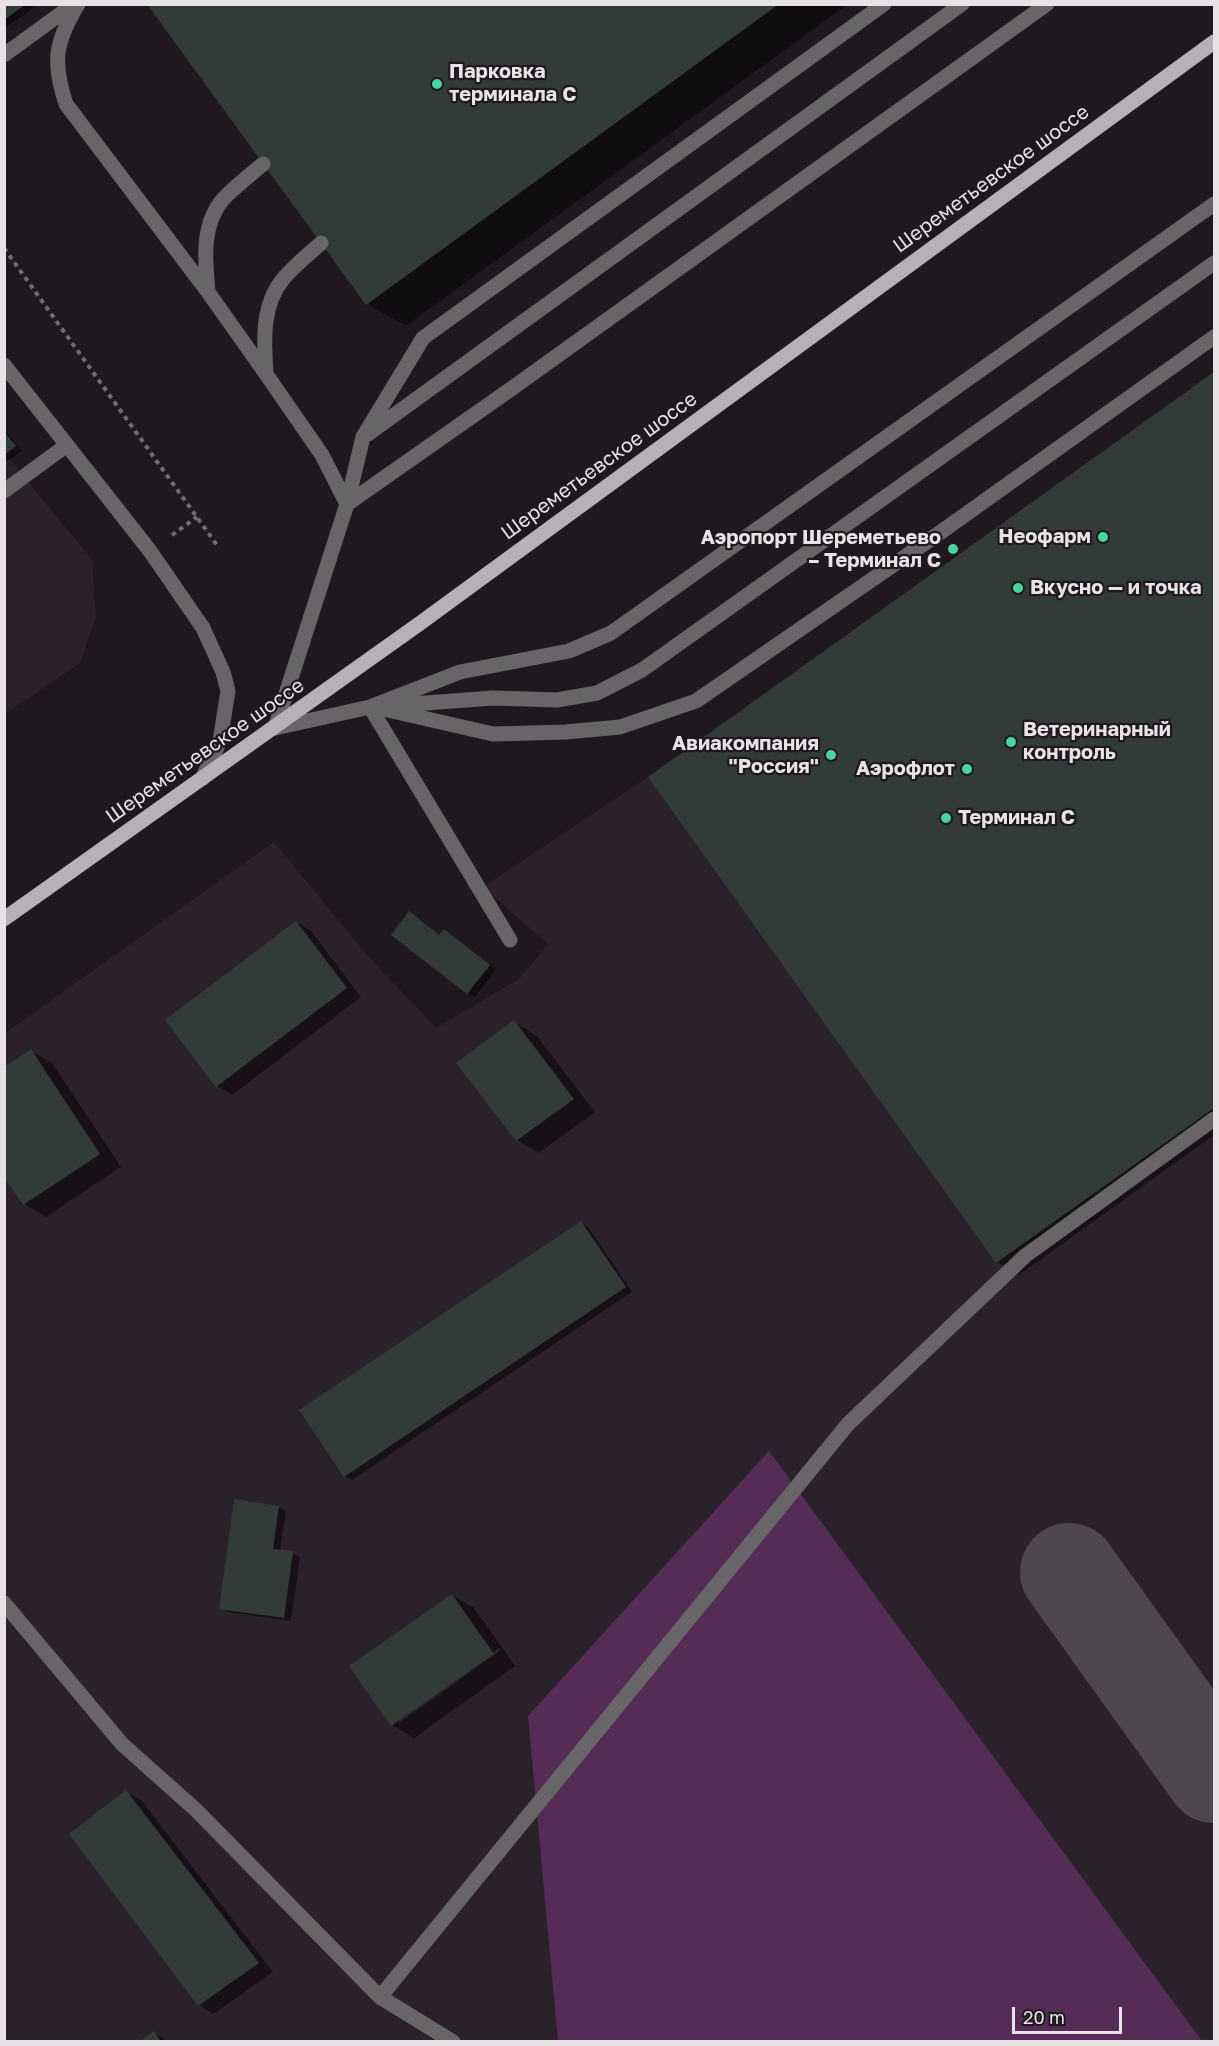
<!DOCTYPE html>
<html>
<head>
<meta charset="utf-8">
<style>
	body { margin:0 }
	#map { position:relative; width:1219px; height:2046px; overflow:hidden; background:#1f191f; font-family:"Golos Text",sans-serif }
	canvas { display:block }
	.frame { position:absolute; inset:0; border:6px solid #e7e2e6; pointer-events:none }
	.scale { position:absolute; left:1012px; top:2007px; width:110px; height:27px; box-sizing:border-box; border:3px solid #e7e2e6; border-top:0; padding-left:8px; font-size:18px; line-height:21px; white-space:nowrap; color:#e7e2e6; -webkit-text-stroke:4px #1f191f; paint-order:stroke }
</style>
</head>
<body>
<div id="map">
<canvas width="1219" height="2046"></canvas>
<div class="frame"></div>
<div class="scale">20 m</div>
</div>
<script>
const ctx = document.querySelector('canvas').getContext('2d');
ctx.lineJoin = 'round';
function fillPath(path, color) {
  ctx.fillStyle = color;
  ctx.fill(path, 'evenodd');
}
function strokePath(path, color, width, dash) {
  ctx.strokeStyle = color;
  ctx.lineWidth = width;
  ctx.lineCap = dash ? 'butt' : 'round';
  ctx.setLineDash(dash || []);
  ctx.stroke(path);
}
function label(font, color, halo, rows, align = 'center') {
  ctx.font = font + ' "Golos Text",sans-serif';
  ctx.lineWidth = 4.5;
  ctx.setLineDash([]);
  ctx.textBaseline = 'middle';
  ctx.strokeStyle = halo;
  ctx.fillStyle = color;
  for (const [text, x, y, turn = 0] of rows) {
    ctx.save();
    ctx.translate(x, y);
    ctx.rotate((+turn || 0) * Math.PI / 180);
    ctx.textAlign = isNaN(turn) ? turn : align;
    if (halo) ctx.strokeText(text, 0, 0);
    ctx.fillText(text, 0, 0);
    ctx.restore();
  }
}
const built = new Path2D(`
	M 1214,372 L 1214,2041 L 5,2041 L 4,1034 L 274,842 L 368,956 L 436,1028 L 519,979 L 548,944 L 483,887 L 648,777 Z
	M 4,427 L 20,447 L 8,457 L 92,560 L 96,617 L 80,663 L 5,714 Z`);
const green = new Path2D(`
	M 769,1451 L 1202,2041 L 558,2041 L 528,1716 Z`);
const shadow = new Path2D(`
	M 4,4 L 36,4 L 37,5 L 4,29 Z
	M 148,4 L 848,4 L 406,326 L 367,304 Z
	M 1214,374 L 1214,1135 L 1019,1275 L 997,1262 L 650,778 Z
	M 4,428 L 22,451 L 6,462 L 4,461 Z
	M 410,913 L 440,936 L 451,935 L 496,970 L 475,997 L 468,993 Z
	M 297,922 L 311,931 L 361,997 L 232,1095 L 217,1086 Z
	M 514,1022 L 536,1035 L 595,1112 L 539,1153 L 517,1140 Z
	M 31,1051 L 53,1064 L 121,1167 L 46,1217 L 24,1204 Z
	M 581,1223 L 588,1227 L 632,1292 L 352,1480 L 345,1476 Z
	M 236,1501 L 279,1507 L 286,1511 L 280,1551 L 293,1553 L 300,1557 L 291,1621 L 228,1612 L 221,1608 Z
	M 452,1595 L 474,1608 L 515,1666 L 414,1738 L 392,1725 ZM 499,1648 L 501,1650 L 399,1723 L 399,1719 Z
	M 126,1792 L 141,1800 L 273,1972 L 213,2014 L 199,2005 Z
	M 154,2033 L 169,2042 L 142,2042 Z`);
const taxiway = new Path2D(`
	M 1069,1572 L 1214,1774`);
const building = new Path2D(`
	M 4,4 L 26,4 L 4,20 Z
	M 147,4 L 779,4 L 366,305 Z
	M 1214,372 L 1214,1108 L 996,1263 L 648,777 Z
	M 4,432 L 16,446 L 4,455 Z
	M 409,911 L 439,935 L 444,929 L 490,965 L 467,994 L 391,935 Z
	M 296,921 L 347,988 L 216,1087 L 165,1020 Z
	M 514,1020 L 574,1099 L 516,1141 L 456,1063 Z
	M 31,1049 L 100,1154 L 23,1205 L 4,1177 L 4,1067 Z
	M 581,1221 L 626,1287 L 344,1477 L 299,1410 Z
	M 234,1499 L 279,1506 L 273,1549 L 293,1551 L 284,1618 L 219,1609 Z
	M 452,1594 L 494,1654 L 391,1726 L 349,1666 Z
	M 126,1790 L 259,1963 L 198,2006 L 69,1834 Z
	M 154,2031 L 161,2042 L 139,2042 Z`);
const path = new Path2D(`
	M 4,248 L 219,548
	M 172,535 L 197,517`);
const minor = new Path2D(`
	M 78,4 C 55,42 52,62 66,104 L 208,292 L 266,374 L 322,455 L 347,504 L 511,389 L 1047,4
	M 4,55 L 74,4
	M 208,292 C 205,260 201,224 224,198 C 236,186 250,175 263,164
	M 4,365 L 150,551 L 203,628 L 223,672 L 228,691 L 220,741 L 202,779
	M 266,374 C 264,342 261,306 283,279 C 294,266 308,255 321,243
	M 368,434 L 962,4
	M 4,491 L 67,445
	M 385,706 L 493,698 L 557,700 L 597,693 L 642,670 L 1214,263
	M 370,707 L 510,940
	M 388,710 L 493,734 L 566,732 L 620,727 L 696,701 L 941,532 L 1214,337
	M 275,728 L 370,707 L 460,672 L 569,651 L 611,633 L 1214,204
	M 275,728 L 347,504 L 363,437 L 423,338 L 884,4
	M 4,1603 L 122,1744 L 196,1810 L 380,1997 L 453,2042
	M 380,1997 L 848,1424 L 1025,1256 L 1214,1119`);
const major = new Path2D(`
	M 4,919 L 419,624 L 1214,42`);
const markers = [
	[437,84,6,"#48d49d"],
	[1103,537,6,"#48d49d"],
	[953,549,6,"#48d49d"],
	[1018,588,6,"#48d49d"],
	[1011,742,6,"#48d49d"],
	[831,755,6,"#48d49d"],
	[967,769,6,"#48d49d"],
	[946,818,6,"#48d49d"]
];
const poiNames = [
	["Парковка",449,72],
	["терминала C",449,95],
	["Неофарм",1091,537,"right"],
	["Аэропорт Шереметьево",941,538,"right"],
	["– Терминал C",941,561,"right"],
	["Вкусно — и точка",1030,588],
	["Ветеринарный",1023,730],
	["контроль",1023,753],
	["Авиакомпания",819,744,"right"],
	["\"Россия\"",819,767,"right"],
	["Аэрофлот",955,769,"right"],
	["Терминал C",958,818]
];
const streetNames = [
	["Шереметьевское шоссе",991,179,-36],
	["Шереметьевское шоссе",599,466,-36],
	["Шереметьевское шоссе",205,751,-35]
];
fillPath(built, '#2b212b');
fillPath(green, '#552c55');
fillPath(shadow, '#0007');
strokePath(taxiway, '#4e484e', 98);
fillPath(building, '#323b37');
strokePath(path, '#726c71', 4, [4.5, 4.5]);
strokePath(minor, '#686568', 15);
strokePath(major, '#b7b0b7', 15);
for (const [x, y, r, color] of markers) {
  const dot = new Path2D();
  dot.arc(x, y, r, 0, 2 * Math.PI);
  ctx.fillStyle = color;
  ctx.fill(dot);
  strokePath(dot, '#1f191f', 2);
}
label('bold 20px', '#e7e2e6', '#1f191f', poiNames, 'left');
label('20px', '#e7e2e6', '#1f191f', streetNames);
</script>
</body>
</html>
